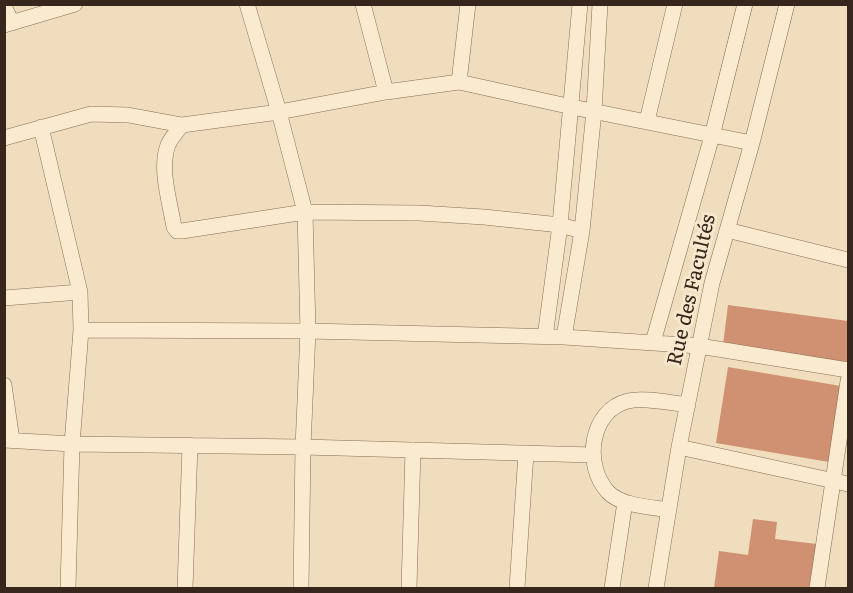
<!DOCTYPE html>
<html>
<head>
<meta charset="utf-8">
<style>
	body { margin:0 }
	#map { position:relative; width:853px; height:593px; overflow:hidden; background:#efddbd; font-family:Literata,serif }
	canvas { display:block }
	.frame { position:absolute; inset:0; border:6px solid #36261b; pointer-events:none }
</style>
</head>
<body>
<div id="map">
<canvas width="853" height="593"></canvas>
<div class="frame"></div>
</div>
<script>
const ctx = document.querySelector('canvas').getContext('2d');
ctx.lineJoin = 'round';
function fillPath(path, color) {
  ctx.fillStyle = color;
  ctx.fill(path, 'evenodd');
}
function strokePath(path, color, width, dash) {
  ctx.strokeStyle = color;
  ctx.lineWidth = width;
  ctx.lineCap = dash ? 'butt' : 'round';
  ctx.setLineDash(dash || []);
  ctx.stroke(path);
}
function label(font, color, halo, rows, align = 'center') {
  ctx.font = font + ' Literata,serif';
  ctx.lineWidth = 6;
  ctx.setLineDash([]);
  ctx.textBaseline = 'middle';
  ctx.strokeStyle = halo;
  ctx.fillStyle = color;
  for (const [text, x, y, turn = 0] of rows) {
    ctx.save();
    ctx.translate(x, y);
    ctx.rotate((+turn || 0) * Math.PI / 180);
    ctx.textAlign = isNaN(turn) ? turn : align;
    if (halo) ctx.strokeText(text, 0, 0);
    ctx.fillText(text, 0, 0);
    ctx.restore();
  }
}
const building = new Path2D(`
	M 728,305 L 848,321 L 848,362 L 723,345 Z
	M 728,367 L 841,386 L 829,462 L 716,443 Z
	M 753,519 L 777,522 L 775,539 L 817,544 L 809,588 L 714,588 L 719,551 L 748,555 Z`);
const street = new Path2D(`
	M 247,4 L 279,112 L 305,212 L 308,331 L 303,447 L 301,588
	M 363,4 L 386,92
	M 4,6 L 12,23
	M 4,25 L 75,4
	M 459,82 L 468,4
	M 647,121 L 675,4
	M 182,125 C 177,131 171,138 168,145 C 159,169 170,202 174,227 L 177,231 L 182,231 L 305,212 L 419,213 L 484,217 L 560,225 L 582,231
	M 41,127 L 80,292 L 81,330 L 72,444 L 68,588
	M 4,138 L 91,114 L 128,115 L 182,125 L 279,112 L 386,92 L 459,82 L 572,107 L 752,143
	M 727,230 L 848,260
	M 4,298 L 80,292
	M 81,330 L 308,331 L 564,337 L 699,346 L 848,370
	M 545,337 L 560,225 L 580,4
	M 564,337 L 582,231 L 594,111 L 600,4
	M 653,342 L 712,136 L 745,4
	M 4,385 L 12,440
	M 4,440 L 72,444 L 303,447 L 593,455
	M 679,447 L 848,484
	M 669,510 C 651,507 621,506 608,492 C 583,465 590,410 628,401 C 643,397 672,403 688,405
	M 185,588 L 190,445
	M 409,588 L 413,450
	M 517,588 L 526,453
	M 612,588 L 625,502
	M 656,588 L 679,447 L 712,283 L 752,143 L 787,4
	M 817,588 L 848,381`);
const streetNames = [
	["Rue des Facultés",692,290,-77]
];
fillPath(building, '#cf9171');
strokePath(street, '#886d55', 16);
strokePath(street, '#faebd0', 15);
label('20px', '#36261b', '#f6e7cd', streetNames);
</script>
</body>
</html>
